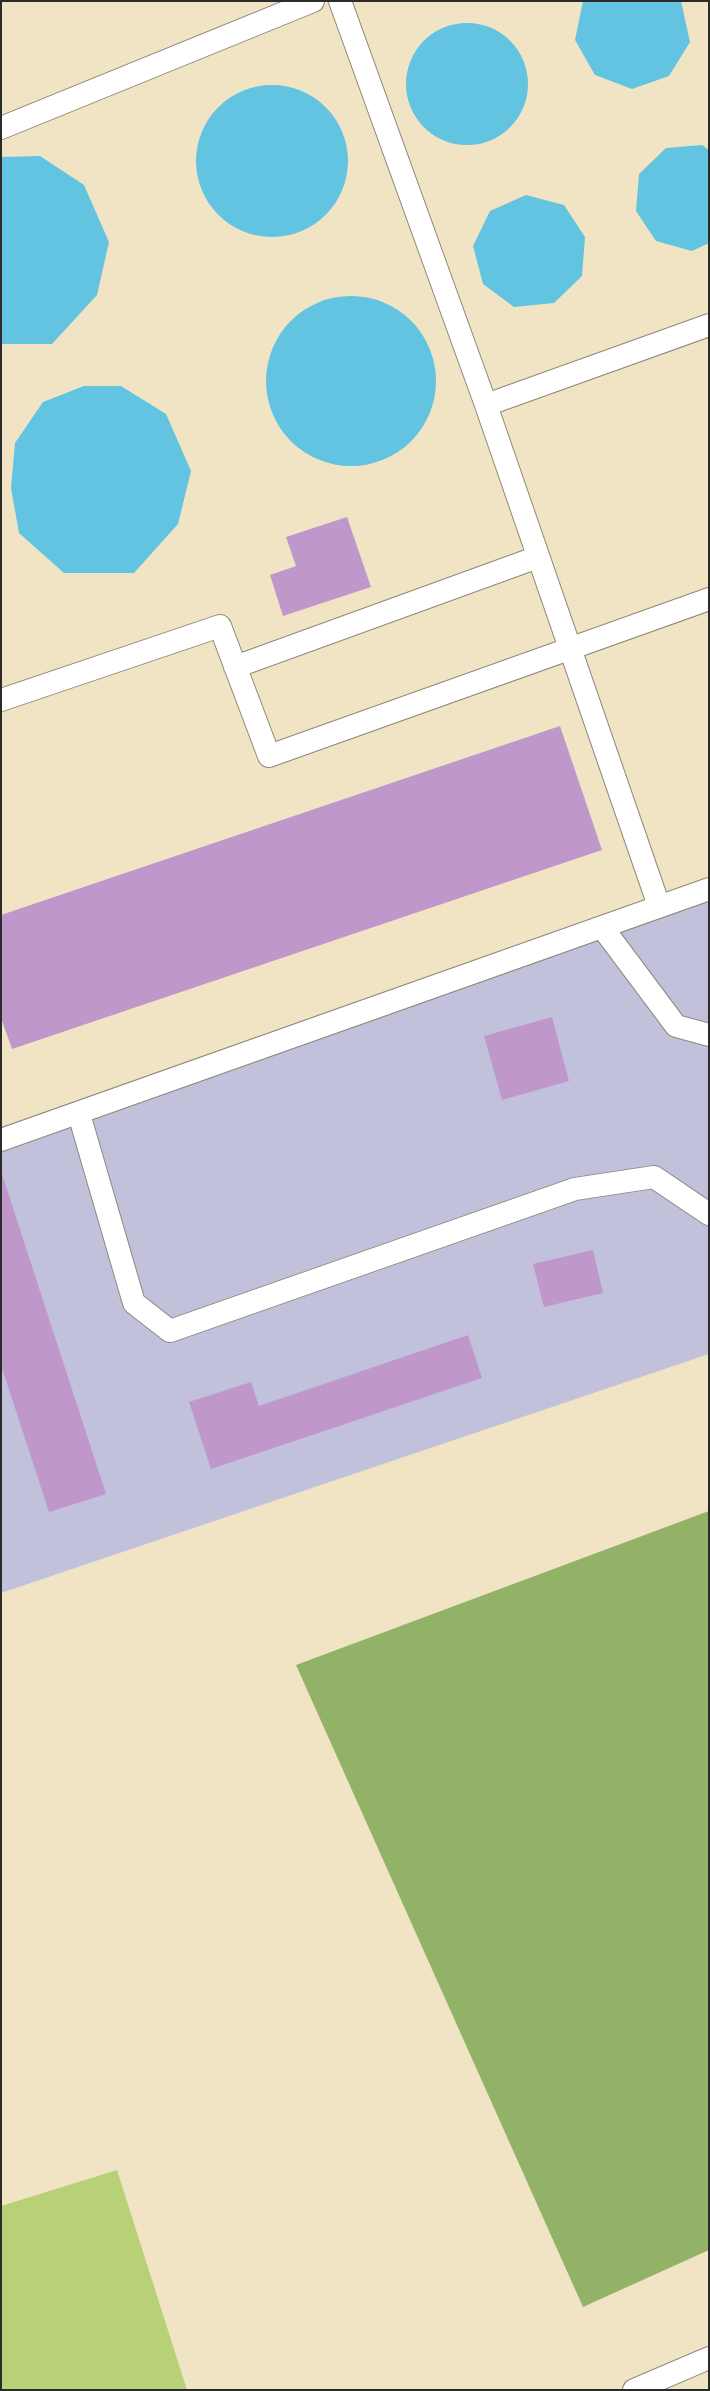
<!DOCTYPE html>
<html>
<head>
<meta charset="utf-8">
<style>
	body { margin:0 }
	#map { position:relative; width:710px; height:2391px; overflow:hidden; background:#f0e4c5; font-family:Dekko,sans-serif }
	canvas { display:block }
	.frame { position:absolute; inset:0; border:2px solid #2b2b2b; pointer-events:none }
</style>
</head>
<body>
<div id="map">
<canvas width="710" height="2391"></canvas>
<div class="frame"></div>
</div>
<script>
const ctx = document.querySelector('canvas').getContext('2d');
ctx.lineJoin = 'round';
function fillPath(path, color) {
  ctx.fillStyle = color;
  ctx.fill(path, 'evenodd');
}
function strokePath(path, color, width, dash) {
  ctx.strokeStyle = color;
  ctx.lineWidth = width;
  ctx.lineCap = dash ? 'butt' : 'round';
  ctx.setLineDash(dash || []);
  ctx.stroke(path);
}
const industrial = new Path2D(`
	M 709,896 L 709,1354 L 1,1593 L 1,1141 Z`);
const green = new Path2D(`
	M 117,2170 L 187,2390 L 1,2390 L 1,2206 Z`);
const forest = new Path2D(`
	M 709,1511 L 709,2250 L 583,2307 L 296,1665 Z`);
const water = new Path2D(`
	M 583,1 L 681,1 L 690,42 L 669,76 L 632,89 L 595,75 L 575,40 Z
	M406 84a61 61 0 1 1 122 0a61 61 0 1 1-122 0Z
	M196 161a76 76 0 1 1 152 0a76 76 0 1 1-152 0Z
	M 702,145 L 709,150 L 709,243 L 692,251 L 656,241 L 636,211 L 639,174 L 666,148 Z
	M 40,156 L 84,185 L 109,242 L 97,295 L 52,344 L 1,344 L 1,157 Z
	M 526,195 L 564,205 L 585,237 L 582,276 L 554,303 L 514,307 L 483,284 L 473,246 L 490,211 Z
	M266 381a85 85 0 1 1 170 0a85 85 0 1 1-170 0Z
	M 84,386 L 121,386 L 166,414 L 191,471 L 178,524 L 134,573 L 64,573 L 19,533 L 11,488 L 15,443 L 43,402 Z`);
const building = new Path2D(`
	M 347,517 L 371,587 L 283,616 L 270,575 L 296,566 L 286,537 Z
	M 560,726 L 602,850 L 12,1049 L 1,1018 L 1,915 Z
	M 552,1017 L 569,1081 L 502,1100 L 484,1036 Z
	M 1,1171 L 106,1494 L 49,1512 L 1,1365 Z
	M 593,1250 L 603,1293 L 544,1307 L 533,1264 Z
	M 468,1335 L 482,1378 L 211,1469 L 189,1402 L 251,1382 L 259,1406 Z`);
const minor = new Path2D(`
	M 340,1 L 486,405 L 659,906
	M 1,128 L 313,1
	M 486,405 L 709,325
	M 235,667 L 538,557
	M 1,700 L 220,626 L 269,756 L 709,599
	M 602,927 L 676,1026 L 709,1035
	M 79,1114 L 134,1303 L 170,1331 L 575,1189 L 654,1177 L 709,1214
	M 1,1140 L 709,889
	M 634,2390 L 709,2358`);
fillPath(industrial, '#c2c1dc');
fillPath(green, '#b9d176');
fillPath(forest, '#92b367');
fillPath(water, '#62c4e0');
fillPath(building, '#bf97ca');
strokePath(minor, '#8e8878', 24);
strokePath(minor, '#fff', 22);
</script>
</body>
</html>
